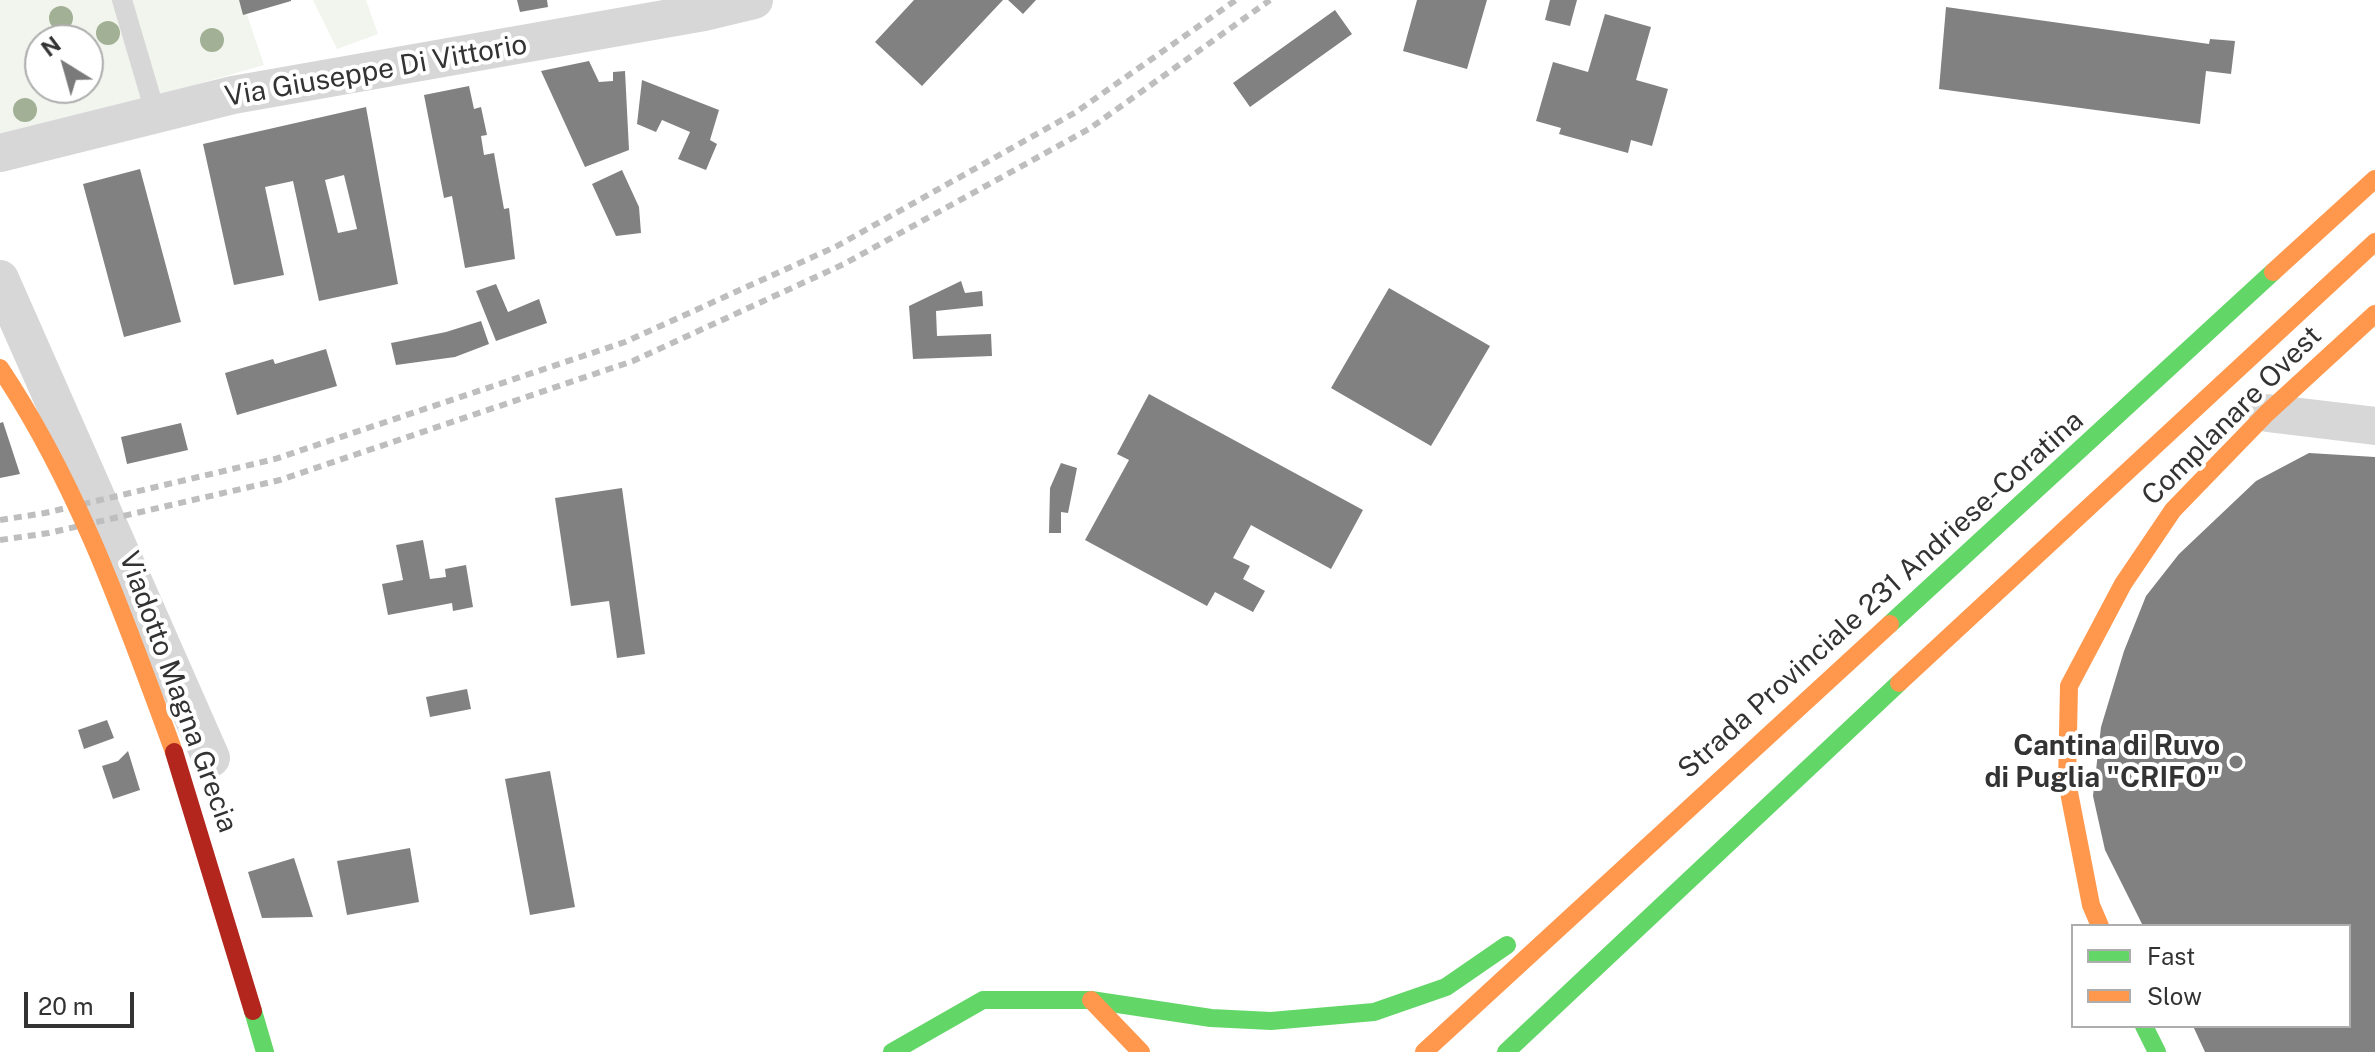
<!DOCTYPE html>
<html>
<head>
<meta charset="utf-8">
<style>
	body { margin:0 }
	#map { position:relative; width:2375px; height:1052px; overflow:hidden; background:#fff; font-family:"Public Sans",sans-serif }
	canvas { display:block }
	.legend { position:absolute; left:2071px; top:924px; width:280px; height:104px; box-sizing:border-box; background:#fff; border:2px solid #adadad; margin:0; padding:10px 14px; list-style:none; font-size:24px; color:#333 }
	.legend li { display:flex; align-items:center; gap:16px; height:40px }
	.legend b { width:40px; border:2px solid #adadad }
	.north { position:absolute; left:24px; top:24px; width:80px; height:80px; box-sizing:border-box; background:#fff; border:2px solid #adadad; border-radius:50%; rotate:323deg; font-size:22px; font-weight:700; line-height:32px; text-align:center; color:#333 }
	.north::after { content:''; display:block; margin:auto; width:28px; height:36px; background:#7a7a7a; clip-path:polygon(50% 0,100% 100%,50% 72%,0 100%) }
	.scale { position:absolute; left:24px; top:992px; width:110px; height:36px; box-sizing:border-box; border:4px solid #333; border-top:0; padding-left:10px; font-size:24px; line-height:28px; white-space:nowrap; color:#333; -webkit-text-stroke:6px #fff; paint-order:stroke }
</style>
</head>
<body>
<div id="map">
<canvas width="2375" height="1052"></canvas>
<ul class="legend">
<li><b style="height:10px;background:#63d668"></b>Fast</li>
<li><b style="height:10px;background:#ff974d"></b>Slow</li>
</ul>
<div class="north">N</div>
<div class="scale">20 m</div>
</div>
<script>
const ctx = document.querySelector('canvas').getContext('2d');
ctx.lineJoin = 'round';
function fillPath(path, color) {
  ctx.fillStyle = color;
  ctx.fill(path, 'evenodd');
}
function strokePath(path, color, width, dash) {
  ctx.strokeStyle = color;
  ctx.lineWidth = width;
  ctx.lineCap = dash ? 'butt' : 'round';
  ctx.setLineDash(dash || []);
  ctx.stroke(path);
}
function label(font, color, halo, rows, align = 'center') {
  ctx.font = font + ' "Public Sans",sans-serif';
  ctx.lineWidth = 8;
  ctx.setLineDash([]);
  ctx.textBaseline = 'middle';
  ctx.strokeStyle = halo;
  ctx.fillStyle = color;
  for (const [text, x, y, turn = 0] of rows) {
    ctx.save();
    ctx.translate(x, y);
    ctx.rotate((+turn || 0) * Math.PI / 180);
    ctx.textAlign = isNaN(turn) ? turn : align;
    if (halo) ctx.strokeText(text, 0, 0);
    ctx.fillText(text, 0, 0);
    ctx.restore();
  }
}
const green = new Path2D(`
	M 0,0 L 242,0 L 264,65 L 0,141 ZM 40,40 L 88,40 L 88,88 L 40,88 Z
	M 313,0 L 366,0 L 378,34 L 337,49 Z`);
const building = new Path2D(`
	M 239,0 L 291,0 L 291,1 L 243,15 Z
	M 517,0 L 547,0 L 548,7 L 520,12 Z
	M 914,0 L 1003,0 L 922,86 L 875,42 Z
	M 1008,0 L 1036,0 L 1023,14 Z
	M 1417,0 L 1487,0 L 1467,69 L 1403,51 Z
	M 1550,0 L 1577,0 L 1570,26 L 1545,20 Z
	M 1946,7 L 2209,44 L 2210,39 L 2235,41 L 2231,74 L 2206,71 L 2200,124 L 1939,89 Z
	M 1335,10 L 1352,34 L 1250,107 L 1233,83 Z
	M 1605,14 L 1651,27 L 1636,80 L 1668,89 L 1652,146 L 1631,140 L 1628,153 L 1559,134 L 1561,128 L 1536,121 L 1553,62 L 1588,72 Z
	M 589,61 L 599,82 L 613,81 L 613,72 L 625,71 L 629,150 L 585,167 L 541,71 Z
	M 642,80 L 719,110 L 710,140 L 717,144 L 706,170 L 678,159 L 690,132 L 662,120 L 656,132 L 637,124 Z
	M 469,86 L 474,109 L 481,107 L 487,135 L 481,136 L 484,155 L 494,153 L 504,209 L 509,208 L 515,259 L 465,268 L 452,196 L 444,198 L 424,95 Z
	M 366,107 L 398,284 L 319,301 L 293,181 L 265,187 L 284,275 L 234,285 L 203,144 ZM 344,175 L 357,229 L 338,233 L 325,180 Z
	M 140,169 L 181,322 L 124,337 L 83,184 Z
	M 622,170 L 639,207 L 641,233 L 616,236 L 592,184 Z
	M 961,281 L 965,293 L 982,291 L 983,306 L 936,311 L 937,336 L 991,334 L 992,356 L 913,359 L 909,306 Z
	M 496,284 L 508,312 L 539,299 L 547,323 L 496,341 L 476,291 Z
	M 1389,288 L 1490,346 L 1431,446 L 1331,388 Z
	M 481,321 L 489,344 L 455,357 L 396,365 L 391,343 L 446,332 Z
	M 326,349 L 337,386 L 237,415 L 225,373 L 273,359 L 275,364 Z
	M 1149,394 L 1363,510 L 1331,569 L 1251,525 L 1233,558 L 1250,566 L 1243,579 L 1265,591 L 1253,612 L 1215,592 L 1207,606 L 1085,540 L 1129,460 L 1117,454 Z
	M 3,422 L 20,474 L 0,478 L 0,423 Z
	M 181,423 L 188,450 L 127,464 L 121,437 Z
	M 2309,453 L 2375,457 L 2375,1052 L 2205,1052 L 2193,1026 L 2349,1026 L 2349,926 L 2143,926 L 2105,850 L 2093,796 L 2101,727 L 2124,651 L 2146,596 L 2179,554 L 2256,481 Z
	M 1061,463 L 1077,468 L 1068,513 L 1061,512 L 1061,533 L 1049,533 L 1050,488 Z
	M 622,488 L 645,654 L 617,658 L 609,601 L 571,606 L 555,498 Z
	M 423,540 L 430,579 L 446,577 L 445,569 L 466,565 L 473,607 L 453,611 L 452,603 L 388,615 L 382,584 L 403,580 L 396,545 Z
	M 467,689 L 471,709 L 430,717 L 426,697 Z
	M 107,720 L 114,738 L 84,749 L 78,730 Z
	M 128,751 L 140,790 L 113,799 L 102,766 L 118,761 Z
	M 550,771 L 575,907 L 530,915 L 505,779 Z
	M 410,848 L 419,902 L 347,915 L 337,861 Z
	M 294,858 L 313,917 L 262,918 L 248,872 Z`);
const lane = new Path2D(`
	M 122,0 L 156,115`);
const street = new Path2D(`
	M 0,153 L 233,95 L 704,12 L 754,0
	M 0,279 L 211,758
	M 2267,413 L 2375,426`);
const fast = new Path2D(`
	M 1890,624 L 2273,272
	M 253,1011 L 265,1052
	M 2144,1026 L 2157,1052
	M 892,1052 L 983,1000 L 1091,1000 L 1211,1018 L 1271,1021 L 1374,1012 L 1446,987 L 1507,945
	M 1506,1052 L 1899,683`);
const slow = new Path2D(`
	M 2273,272 L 2375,179
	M 1899,683 L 2375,242
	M 2100,926 L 2091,905 L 2067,782 L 2069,686 L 2123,584 L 2173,510 L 2267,413 L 2375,314
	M 1091,1000 L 1141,1052
	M 1424,1052 L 1890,624`);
const rail = new Path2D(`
	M 0,520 L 45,513 L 275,459 L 625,342 L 837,246 L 1076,112 L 1236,0
	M 0,540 L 49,533 L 280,480 L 633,361 L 844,264 L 1089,129 L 1270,0`);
const slowBridge = new Path2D(`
	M 0,368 C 79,486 125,619 174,752`);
const jamBridge = new Path2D(`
	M 174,752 L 253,1011`);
const trees = [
	[61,18],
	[108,33],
	[212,40],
	[25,110]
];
const markers = [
	[2236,762,8,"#7a7a7a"]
];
const streetNames = [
	["Via Giuseppe Di Vittorio",376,71,-10],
	["Complanare Ovest",2232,416,-45],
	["Strada Provinciale 231 Andriese-Coratina",1881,595,-42],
	["Viadotto Magna Grecia",178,692,70]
];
const poiNames = [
	["Cantina di Ruvo",2220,746],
	["di Puglia \"CRIFO\"",2220,778]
];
fillPath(green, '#f1f5ed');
fillPath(building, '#818181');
strokePath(lane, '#d7d7d7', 20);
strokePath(street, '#d7d7d7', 38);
strokePath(fast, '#63d668', 18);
strokePath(slow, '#ff974d', 18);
strokePath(rail, '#bebebe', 6, [8, 6]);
strokePath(slowBridge, '#ff974d', 18);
strokePath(jamBridge, '#b3261e', 18);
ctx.fillStyle = '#a2b095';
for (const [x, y] of trees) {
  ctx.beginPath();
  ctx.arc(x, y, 12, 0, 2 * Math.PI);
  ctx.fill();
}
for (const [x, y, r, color] of markers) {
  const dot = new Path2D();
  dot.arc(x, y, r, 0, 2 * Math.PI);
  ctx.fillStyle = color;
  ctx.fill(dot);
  strokePath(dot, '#fff', 3);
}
label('28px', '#333', '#fff', streetNames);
label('bold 28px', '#333', '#fff', poiNames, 'right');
</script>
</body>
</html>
